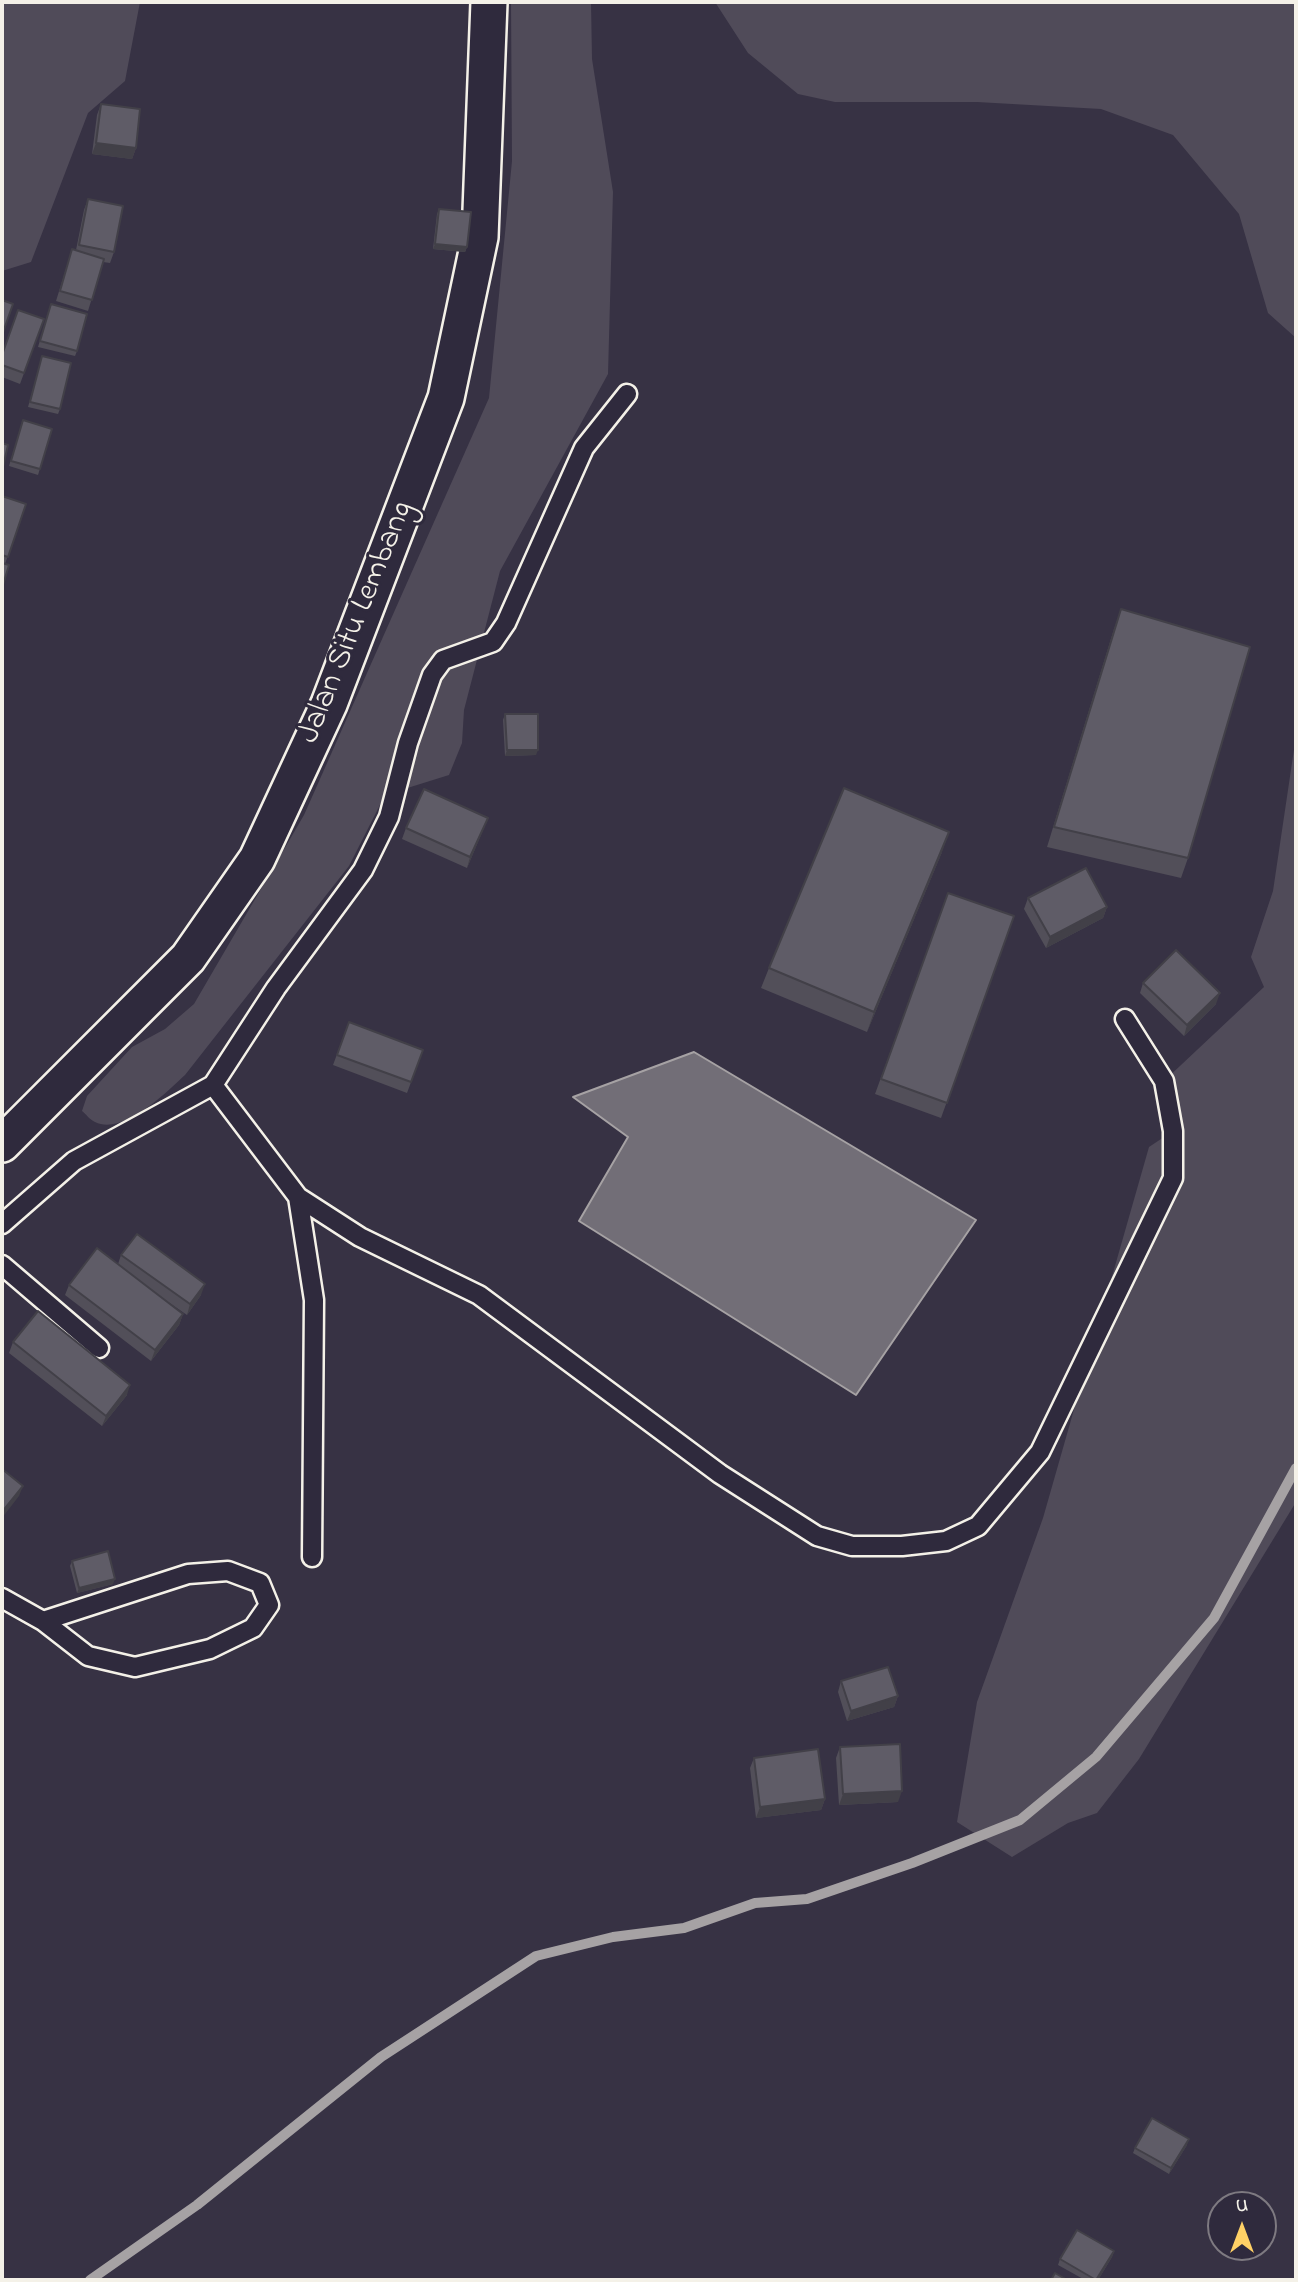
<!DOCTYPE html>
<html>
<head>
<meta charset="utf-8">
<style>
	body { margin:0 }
	#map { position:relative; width:1298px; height:2282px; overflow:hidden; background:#373244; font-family:"Indie Flower",sans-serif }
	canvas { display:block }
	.frame { position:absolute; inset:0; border:4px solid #f4f1e8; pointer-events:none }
	.north { position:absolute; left:1207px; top:2191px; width:70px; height:70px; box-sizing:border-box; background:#2f2a3d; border:2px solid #7e7a81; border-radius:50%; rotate:0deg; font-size:19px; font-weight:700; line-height:28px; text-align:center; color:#f4f1e8 }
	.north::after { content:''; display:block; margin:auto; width:24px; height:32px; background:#ffd166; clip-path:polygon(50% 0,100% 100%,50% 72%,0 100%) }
</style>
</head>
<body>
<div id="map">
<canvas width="1298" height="2282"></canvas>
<div class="frame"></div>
<div class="north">U</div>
</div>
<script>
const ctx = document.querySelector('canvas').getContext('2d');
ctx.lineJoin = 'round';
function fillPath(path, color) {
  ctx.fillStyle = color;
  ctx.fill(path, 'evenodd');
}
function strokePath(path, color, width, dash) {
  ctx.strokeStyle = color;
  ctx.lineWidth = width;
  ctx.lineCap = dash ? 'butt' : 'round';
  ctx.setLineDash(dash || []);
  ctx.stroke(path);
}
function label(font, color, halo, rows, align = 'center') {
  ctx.font = font + ' "Indie Flower",sans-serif';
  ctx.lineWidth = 6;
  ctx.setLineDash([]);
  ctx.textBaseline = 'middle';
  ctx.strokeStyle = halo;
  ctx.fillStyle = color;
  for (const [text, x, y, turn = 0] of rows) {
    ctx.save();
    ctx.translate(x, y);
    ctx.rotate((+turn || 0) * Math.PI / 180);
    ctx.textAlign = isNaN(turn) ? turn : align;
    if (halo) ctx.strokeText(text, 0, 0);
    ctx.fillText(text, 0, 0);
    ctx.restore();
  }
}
const green = new Path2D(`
	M 2,2 L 140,2 L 125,81 L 88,113 L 31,262 L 2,271 Z
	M 511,2 L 591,2 L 592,59 L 613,192 L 608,374 L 500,571 L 464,710 L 462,743 L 449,775 L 385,795 L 349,866 L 185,1075 C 166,1093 122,1136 95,1122 C 90,1120 86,1114 82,1111 L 87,1096 L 132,1047 L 165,1029 L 194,1004 L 304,815 L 489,398 L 512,161 Z
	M 715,2 L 1296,2 L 1296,338 L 1268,313 L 1239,214 L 1173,135 L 1101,109 L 977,102 L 835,102 L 798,94 L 748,53 Z
	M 1296,736 L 1296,1502 L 1139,1759 L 1097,1813 L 1068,1823 L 1012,1857 L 957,1822 L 977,1702 L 1043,1518 L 1149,1147 L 1173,1131 L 1164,1081 L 1264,987 L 1251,957 L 1273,891 Z`);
const water = new Path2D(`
	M 694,1052 L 976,1220 L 856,1395 L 579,1221 L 628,1137 L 573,1097 Z`);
const stream = new Path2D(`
	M 90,2280 L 197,2205 L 381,2057 L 536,1956 L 613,1937 L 684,1928 L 755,1903 L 807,1899 L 912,1863 L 1020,1820 L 1096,1757 L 1214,1618 L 1296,1468`);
const lane = new Path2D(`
	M 213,1085 L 276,988 L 363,870 L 389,817 L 408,743 L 432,675 L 443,660 L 493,642 L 506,623 L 584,448 L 627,394
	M 298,1197 L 314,1300 L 312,1557
	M 2,1224 L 74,1161 L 213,1085 L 298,1197 L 360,1237 L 479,1295 L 720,1474 L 817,1536 L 852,1546 L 902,1546 L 946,1541 L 978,1526 L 1040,1452 L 1173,1178 L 1173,1131 L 1164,1081 L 1125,1019
	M 2,1265 L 99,1348
	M 2,1598 L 43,1621 L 88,1656 L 135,1667 L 210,1649 L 253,1628 L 269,1605 L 260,1583 L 228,1571 L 188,1574 L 43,1621`);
const street = new Path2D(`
	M 2,1144 L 188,958 L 257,859 L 329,704 L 446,398 L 480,237 L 489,2`);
const wall = new Path2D(`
	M 101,104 L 136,148 L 132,159 L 92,154 L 97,115 Z
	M 88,199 L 114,252 L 110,263 L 103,262 L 88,311 L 56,301 L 72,249 L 76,250 L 84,210 Z
	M 439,209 L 467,247 L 465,252 L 433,249 L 437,214 Z
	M 49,310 L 77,351 L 75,356 L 38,347 Z
	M 44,319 L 20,384 L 2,377 L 2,355 Z
	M 42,356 L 60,409 L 58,414 L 28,407 Z
	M 23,420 L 52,429 L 38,475 L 9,466 Z
	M 2,496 L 26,504 L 5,564 L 2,588 Z
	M 1121,609 L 1188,858 L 1181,878 L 1047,847 L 1114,629 Z
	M 505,714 L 536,755 L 505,756 L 503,720 Z
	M 488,818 L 467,868 L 402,839 L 406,828 Z
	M 942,852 L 867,1032 L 761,988 L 769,968 Z
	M 948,893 L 1014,916 L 941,1118 L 875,1094 Z
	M 1028,898 L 1107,907 L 1103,918 L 1046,948 L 1024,909 Z
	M 1143,983 L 1216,1004 L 1184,1036 L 1140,993 Z
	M 349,1022 L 423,1050 L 407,1093 L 333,1065 Z
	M 121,1255 L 201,1295 L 187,1315 L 155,1293 L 183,1314 L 179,1325 L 151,1361 L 65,1295 L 69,1285 L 118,1264 Z
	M 13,1342 L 127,1395 L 102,1426 L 9,1353 Z
	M 72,1561 L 113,1584 L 77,1593 L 70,1566 Z
	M 841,1681 L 898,1696 L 894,1707 L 847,1721 L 838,1692 Z
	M 840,1747 L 898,1802 L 839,1805 L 836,1758 Z
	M 754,1758 L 825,1799 L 821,1810 L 756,1818 L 750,1768 Z
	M 1187,2145 L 1169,2174 L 1133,2153 L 1135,2148 Z
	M 1114,2251 L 1112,2257 L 1098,2280 L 1085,2280 L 1058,2265 L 1060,2259 Z`);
const shadedWall = new Path2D(`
	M 96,143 L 136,148 L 132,159 L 92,154 Z
	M 435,244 L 467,247 L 465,252 L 433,249 Z
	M 507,750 L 538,750 L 536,755 L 505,756 Z
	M 488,818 L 484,828 L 467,868 L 470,857 Z
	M 949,832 L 942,852 L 867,1032 L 874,1012 Z
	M 1107,907 L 1103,918 L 1046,948 L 1050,937 Z
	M 1220,993 L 1216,1004 L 1184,1036 L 1187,1025 Z
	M 205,1284 L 201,1295 L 187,1315 L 190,1304 Z
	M 183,1314 L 179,1325 L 151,1361 L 155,1350 Z
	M 130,1385 L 127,1395 L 102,1426 L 106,1416 Z
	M 23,1486 L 19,1496 L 2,1518 L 2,1512 Z
	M 115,1579 L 113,1584 L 77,1593 L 79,1588 Z
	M 898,1696 L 894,1707 L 847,1721 L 851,1711 Z
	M 902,1791 L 898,1802 L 839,1805 L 843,1794 Z
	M 825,1799 L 821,1810 L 756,1818 L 760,1807 Z
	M 1189,2139 L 1187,2145 L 1169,2174 L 1171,2168 Z
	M 1114,2251 L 1112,2257 L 1098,2280 L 1096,2280 Z`);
const building = new Path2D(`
	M 101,104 L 140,109 L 136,148 L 96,143 Z
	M 88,199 L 123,206 L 114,252 L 79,245 Z
	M 439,209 L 471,212 L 467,247 L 435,244 Z
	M 72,249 L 104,259 L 92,300 L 60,291 Z
	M 2,300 L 13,304 L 2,335 Z
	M 51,304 L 87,314 L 77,351 L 40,341 Z
	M 18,310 L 44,319 L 24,373 L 2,365 L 2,355 Z
	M 42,356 L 71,363 L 60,409 L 30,402 Z
	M 23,420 L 52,429 L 40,469 L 11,461 Z
	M 2,443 L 8,445 L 2,471 Z
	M 2,496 L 26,504 L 8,557 L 2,555 Z
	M 2,563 L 9,565 L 2,588 Z
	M 1121,609 L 1250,647 L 1188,858 L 1054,827 Z
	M 505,714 L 538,714 L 538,750 L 507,750 Z
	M 844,788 L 949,832 L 874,1012 L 769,968 Z
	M 424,789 L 488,818 L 470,857 L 406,828 Z
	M 1086,868 L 1107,907 L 1050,937 L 1028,898 Z
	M 948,893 L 1014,916 L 947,1103 L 881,1079 Z
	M 1176,950 L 1220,993 L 1187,1025 L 1143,983 Z
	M 349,1022 L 423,1050 L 411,1082 L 337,1055 Z
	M 137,1234 L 205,1284 L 190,1304 L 121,1255 Z
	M 97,1248 L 183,1314 L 155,1350 L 69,1285 Z
	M 38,1311 L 130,1385 L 106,1416 L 13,1342 Z
	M 2,1469 L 23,1486 L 2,1512 Z
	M 108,1551 L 115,1579 L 79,1588 L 72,1561 Z
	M 888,1667 L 898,1696 L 851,1711 L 841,1681 Z
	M 900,1744 L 902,1791 L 843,1794 L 840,1747 Z
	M 818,1749 L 825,1799 L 760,1807 L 754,1758 Z
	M 1152,2118 L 1189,2139 L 1171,2168 L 1135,2148 Z
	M 1077,2230 L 1114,2251 L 1096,2280 L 1060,2259 Z
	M 1055,2273 L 1067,2280 L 1051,2280 Z`);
const streetNames = [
	["Jalan Situ Lembang",358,623,-68]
];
fillPath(green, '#504b59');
fillPath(water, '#726e77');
strokePath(water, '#a6a2a4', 2);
strokePath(stream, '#a6a2a4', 10);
strokePath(lane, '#f4f1e8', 23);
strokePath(street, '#f4f1e8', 40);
strokePath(lane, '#2f2a3d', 18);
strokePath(street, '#2f2a3d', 35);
fillPath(wall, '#524f59');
fillPath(shadedWall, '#424048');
fillPath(building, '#5f5c67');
strokePath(building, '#424048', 2);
label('32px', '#f4f1e8', '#2f2a3d', streetNames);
</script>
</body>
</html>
